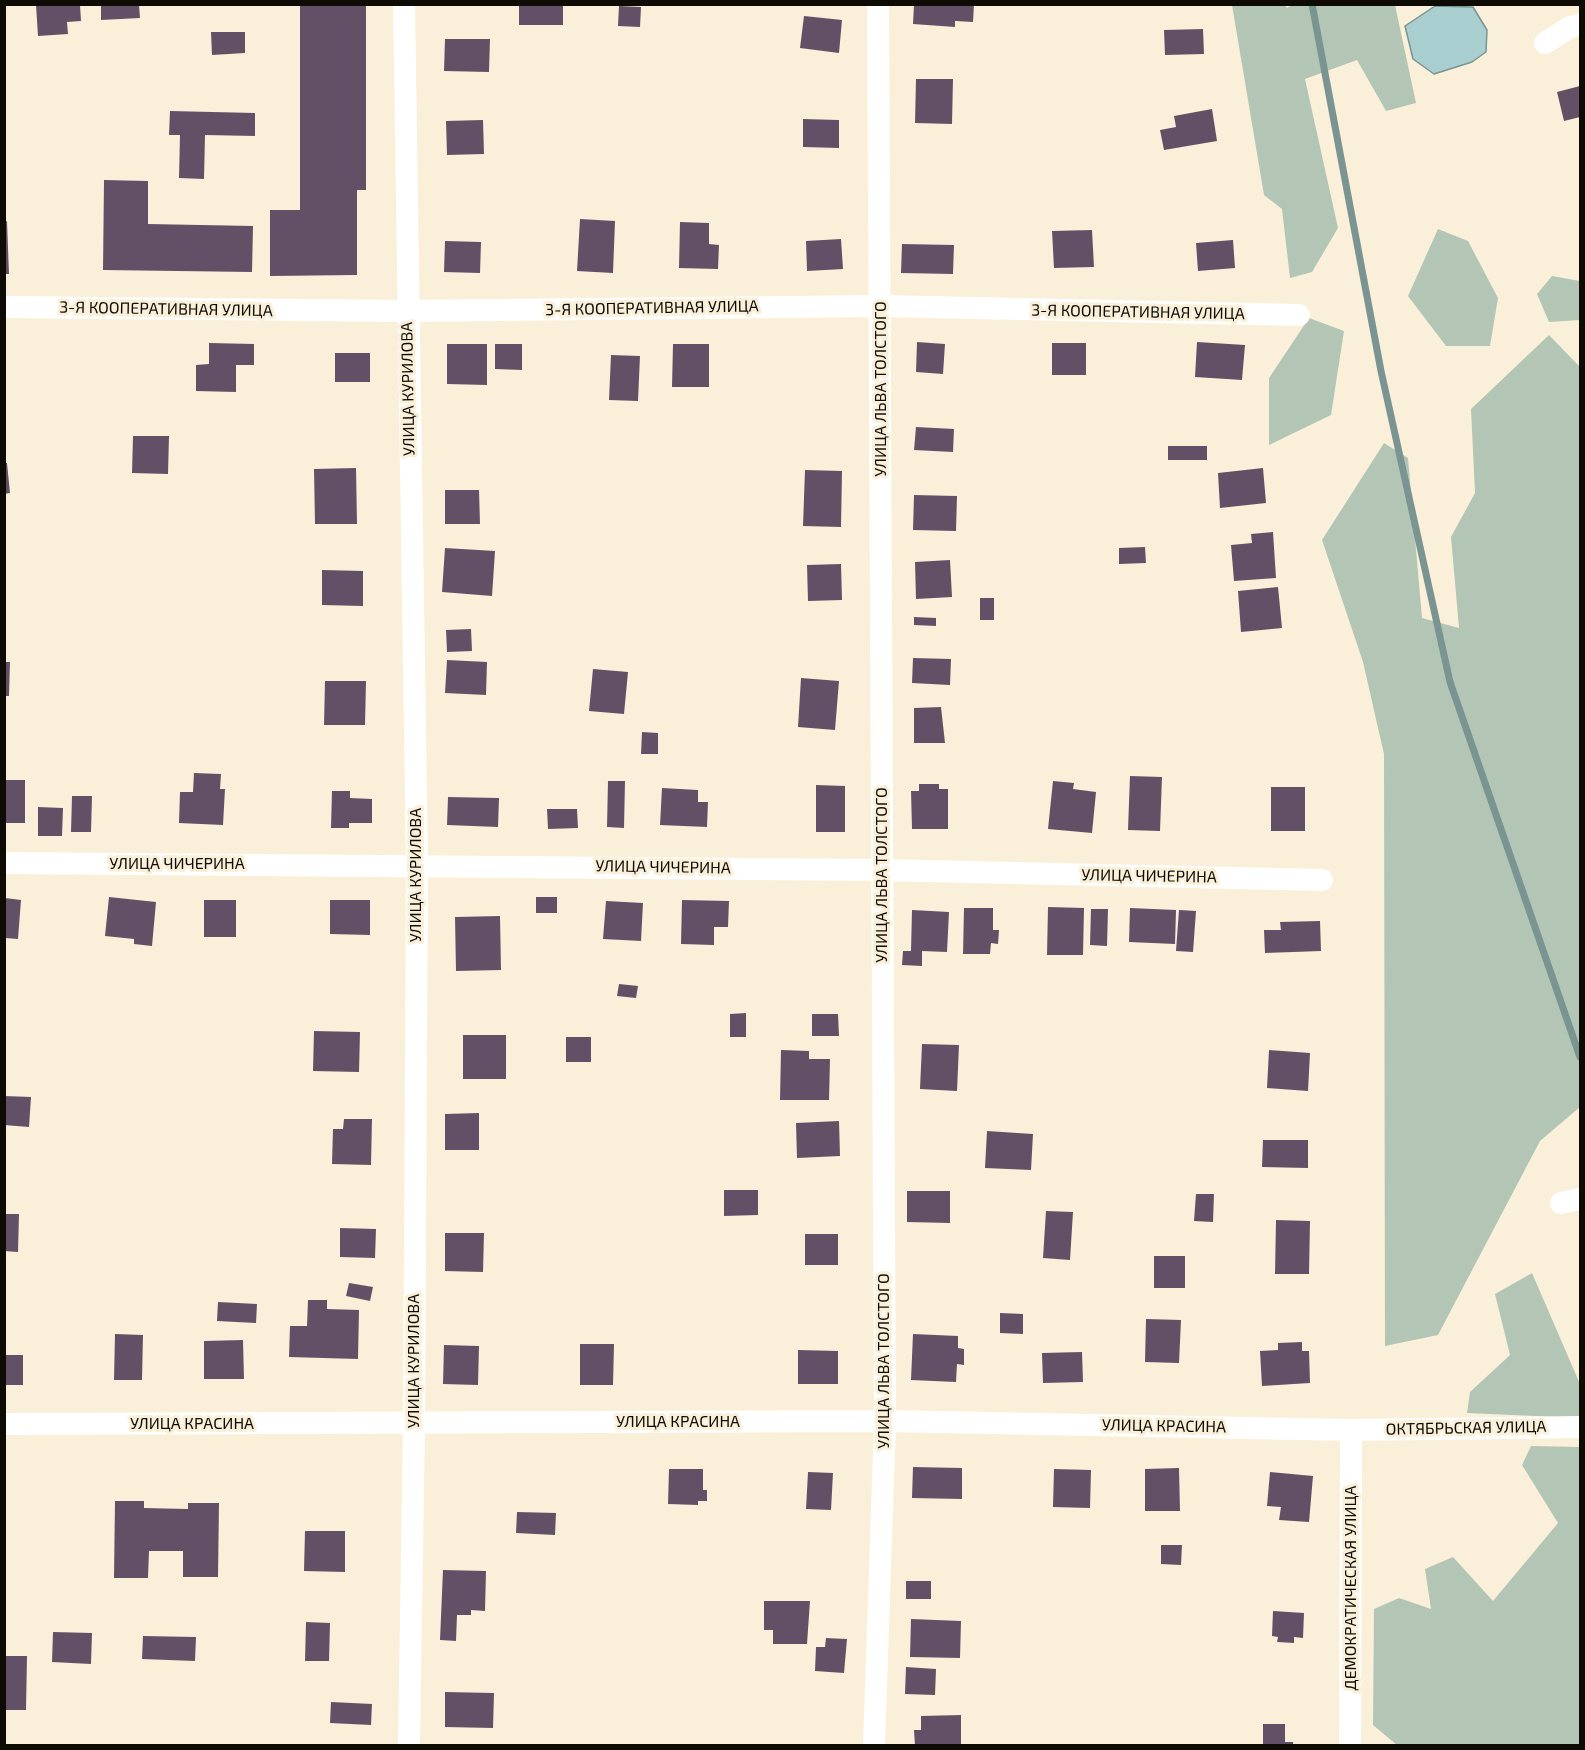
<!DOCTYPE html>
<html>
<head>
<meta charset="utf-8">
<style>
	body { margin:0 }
	#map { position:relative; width:1585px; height:1750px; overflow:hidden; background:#faf0d9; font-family:"Exo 2",sans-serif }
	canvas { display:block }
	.frame { position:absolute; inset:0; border:6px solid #0e0b05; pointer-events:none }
</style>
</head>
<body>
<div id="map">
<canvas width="1585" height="1750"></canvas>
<div class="frame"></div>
</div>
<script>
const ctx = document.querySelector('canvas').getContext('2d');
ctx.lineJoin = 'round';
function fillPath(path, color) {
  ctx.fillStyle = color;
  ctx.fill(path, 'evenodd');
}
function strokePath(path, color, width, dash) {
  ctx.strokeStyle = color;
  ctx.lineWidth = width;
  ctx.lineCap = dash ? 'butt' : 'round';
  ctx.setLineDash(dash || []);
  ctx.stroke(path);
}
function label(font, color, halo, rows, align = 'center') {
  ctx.font = font + ' "Exo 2",sans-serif';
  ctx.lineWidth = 6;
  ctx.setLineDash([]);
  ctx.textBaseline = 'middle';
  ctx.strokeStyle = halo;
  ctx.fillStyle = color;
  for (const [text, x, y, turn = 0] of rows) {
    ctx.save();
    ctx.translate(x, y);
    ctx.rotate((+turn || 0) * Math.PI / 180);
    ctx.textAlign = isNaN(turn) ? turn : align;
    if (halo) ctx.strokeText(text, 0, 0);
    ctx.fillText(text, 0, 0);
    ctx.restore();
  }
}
const green = new Path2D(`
	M 1292,5 L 1395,5 L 1416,103 L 1386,111 L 1357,60 L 1305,79 L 1338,228 L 1312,272 L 1290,278 L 1282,209 L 1264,195 L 1232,5 L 1285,5 L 1287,8 Z
	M 1438,229 L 1468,241 L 1498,298 L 1490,346 L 1446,346 L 1408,296 Z
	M 1552,276 L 1580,281 L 1580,320 L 1549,322 L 1537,294 Z
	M 1309,318 L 1344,331 L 1331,415 L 1269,445 L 1269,378 Z
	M 1549,335 L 1580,367 L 1580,1107 L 1540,1141 L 1438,1335 L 1385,1346 L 1384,754 L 1363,662 L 1322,540 L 1384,443 L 1408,458 L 1422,618 L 1459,628 L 1451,537 L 1475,493 L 1471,409 Z
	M 1532,1273 L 1580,1384 L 1580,1418 L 1467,1413 L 1470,1392 L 1510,1355 L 1495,1294 Z
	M 1531,1446 L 1580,1447 L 1580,1745 L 1397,1745 L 1373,1725 L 1374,1609 L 1399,1598 L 1431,1609 L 1425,1569 L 1453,1557 L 1493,1601 L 1558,1523 L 1522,1465 Z`);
const water = new Path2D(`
	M 1435,6 L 1473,7 L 1487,30 L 1486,52 L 1472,62 L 1434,74 L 1413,59 L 1405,26 Z`);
const stream = new Path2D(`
	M 1312,4 L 1381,371 L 1450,682 L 1580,1057`);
const building = new Path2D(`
	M 300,4 L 366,4 L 366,190 L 357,190 L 357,275 L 270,276 L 270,210 L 300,210 Z
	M 914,4 L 974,4 L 973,22 L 955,21 L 955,27 L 913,24 Z
	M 36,5 L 80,5 L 81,21 L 67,22 L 68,34 L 38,36 Z
	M 101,5 L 139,5 L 140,18 L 101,20 Z
	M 519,5 L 563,5 L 563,25 L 519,25 Z
	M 619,6 L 641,7 L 640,27 L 618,26 Z
	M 804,16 L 842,20 L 839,53 L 800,48 Z
	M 1203,29 L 1204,54 L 1165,55 L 1164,30 Z
	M 211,32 L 245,32 L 245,53 L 212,55 Z
	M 445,39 L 490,39 L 489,72 L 444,71 Z
	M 916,79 L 953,79 L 952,124 L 915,123 Z
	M 1580,86 L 1580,117 L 1564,121 L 1557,92 Z
	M 1212,109 L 1217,141 L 1164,150 L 1160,130 L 1176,127 L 1174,116 Z
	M 170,111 L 255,113 L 255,136 L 205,135 L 204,179 L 179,178 L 180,135 L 169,135 Z
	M 803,119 L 839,120 L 839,148 L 803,147 Z
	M 483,120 L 484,154 L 447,155 L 446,121 Z
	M 104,180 L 148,181 L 148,224 L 253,226 L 252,272 L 103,270 Z
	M 580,219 L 615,221 L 613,273 L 577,271 Z
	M 7,221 L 9,274 L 4,274 L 4,222 Z
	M 680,222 L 709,223 L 709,244 L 719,245 L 718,269 L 679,268 Z
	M 1092,230 L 1094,267 L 1054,268 L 1052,231 Z
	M 841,239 L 843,269 L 807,271 L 806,241 Z
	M 1233,240 L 1235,268 L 1198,271 L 1196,243 Z
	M 445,241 L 481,242 L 480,273 L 444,272 Z
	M 902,244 L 954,245 L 953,274 L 901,273 Z
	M 917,342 L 945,344 L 943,374 L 916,372 Z
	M 1197,342 L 1245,345 L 1242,380 L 1195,377 Z
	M 209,343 L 254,344 L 254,365 L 236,365 L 236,392 L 196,391 L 196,365 L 209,364 Z
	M 1052,343 L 1086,343 L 1086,375 L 1052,375 Z
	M 447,344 L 487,344 L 487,385 L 447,384 Z
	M 495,344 L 522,344 L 522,370 L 495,369 Z
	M 673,344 L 709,344 L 709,387 L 672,387 Z
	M 335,353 L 370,353 L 370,382 L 335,382 Z
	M 611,355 L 640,356 L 638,401 L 609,400 Z
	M 916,427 L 954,429 L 953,452 L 914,450 Z
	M 133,436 L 169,436 L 168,474 L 132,473 Z
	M 1168,446 L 1207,446 L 1207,460 L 1168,460 Z
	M 4,463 L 7,463 L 10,493 L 4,494 Z
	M 356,468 L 357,524 L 315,524 L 314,469 Z
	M 1263,468 L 1266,503 L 1220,508 L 1218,473 Z
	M 805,470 L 842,471 L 841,527 L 803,526 Z
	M 445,490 L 479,490 L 480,524 L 445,524 Z
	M 914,495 L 957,496 L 956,531 L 913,530 Z
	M 1273,532 L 1276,578 L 1234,581 L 1231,545 L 1252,543 L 1251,534 Z
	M 1145,547 L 1146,563 L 1119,564 L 1119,548 Z
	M 445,548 L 495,551 L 492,596 L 442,592 Z
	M 950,560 L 952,597 L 916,599 L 915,562 Z
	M 841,564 L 842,600 L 808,601 L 807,565 Z
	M 322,570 L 363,571 L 363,606 L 322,605 Z
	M 1278,587 L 1282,628 L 1241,632 L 1238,591 Z
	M 980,598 L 994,598 L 994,620 L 980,620 Z
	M 914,617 L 936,618 L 936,626 L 914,625 Z
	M 471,629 L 472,651 L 447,652 L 446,630 Z
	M 913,658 L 951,659 L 950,685 L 912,683 Z
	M 447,660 L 487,662 L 486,695 L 445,693 Z
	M 4,662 L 10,662 L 9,696 L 4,696 Z
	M 593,669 L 628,672 L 624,714 L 589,711 Z
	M 801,678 L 839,681 L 835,730 L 798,727 Z
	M 325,681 L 366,681 L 365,725 L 324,725 Z
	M 941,707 L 945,743 L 914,743 L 914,708 Z
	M 642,732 L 658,733 L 658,754 L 641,754 Z
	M 194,773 L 221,774 L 220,789 L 225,789 L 223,825 L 179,823 L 180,792 L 193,792 Z
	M 1130,776 L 1162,777 L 1160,831 L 1128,830 Z
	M 4,780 L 25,780 L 25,823 L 4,823 Z
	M 608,781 L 625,781 L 624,828 L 607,827 Z
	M 1053,781 L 1074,783 L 1073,789 L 1096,792 L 1092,833 L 1048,829 Z
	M 919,784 L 939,784 L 939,789 L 948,789 L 948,829 L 912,829 L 911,791 L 919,791 Z
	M 816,785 L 845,786 L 845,832 L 816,832 Z
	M 1271,787 L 1305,787 L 1305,831 L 1271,831 Z
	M 662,788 L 698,790 L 698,802 L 708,802 L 707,827 L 660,825 Z
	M 332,791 L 350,791 L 350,798 L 372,799 L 372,823 L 349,823 L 349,828 L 331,828 Z
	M 72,796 L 92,796 L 91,832 L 71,832 Z
	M 448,797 L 499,798 L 498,827 L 447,825 Z
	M 38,807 L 63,808 L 62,836 L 38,836 Z
	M 547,809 L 577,809 L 578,828 L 548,829 Z
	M 109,897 L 156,902 L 152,946 L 134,944 L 134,939 L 105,936 Z
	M 536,897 L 557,897 L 557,913 L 536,913 Z
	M 5,898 L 21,900 L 18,939 L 5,938 Z
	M 204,900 L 236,900 L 236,937 L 204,937 Z
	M 330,900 L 370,900 L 370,935 L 330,934 Z
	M 682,900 L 729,901 L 728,927 L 714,927 L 714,945 L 681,944 Z
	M 606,901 L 643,903 L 641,941 L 603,939 Z
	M 1048,907 L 1084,908 L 1083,955 L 1047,955 Z
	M 964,908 L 993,908 L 993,930 L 999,930 L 998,944 L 991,943 L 990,954 L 963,954 Z
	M 1130,908 L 1176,910 L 1175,944 L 1129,942 Z
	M 1091,909 L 1108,909 L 1107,946 L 1090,945 Z
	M 912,910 L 949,912 L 947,952 L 922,951 L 922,966 L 902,965 L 903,951 L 911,951 Z
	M 1179,910 L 1196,911 L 1193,952 L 1176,951 Z
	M 500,916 L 501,970 L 456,971 L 455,917 Z
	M 1320,921 L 1321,951 L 1265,953 L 1264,930 L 1281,930 L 1280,922 Z
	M 619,984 L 638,986 L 636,998 L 617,996 Z
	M 746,1013 L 746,1037 L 730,1037 L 730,1014 Z
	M 812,1014 L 838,1014 L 839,1036 L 812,1036 Z
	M 314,1031 L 360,1032 L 359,1072 L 313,1071 Z
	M 463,1035 L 506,1035 L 506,1079 L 463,1079 Z
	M 566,1037 L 591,1037 L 591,1062 L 566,1062 Z
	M 922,1044 L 959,1045 L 957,1091 L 920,1089 Z
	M 781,1050 L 809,1051 L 809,1059 L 830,1059 L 829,1100 L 780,1100 Z
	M 1269,1050 L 1310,1053 L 1308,1091 L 1267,1088 Z
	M 4,1096 L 31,1097 L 29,1127 L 4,1125 Z
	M 479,1113 L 479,1150 L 445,1150 L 445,1114 Z
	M 344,1119 L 372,1119 L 371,1165 L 332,1164 L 333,1129 L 343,1129 Z
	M 839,1121 L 840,1156 L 797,1158 L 796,1123 Z
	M 987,1131 L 1033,1134 L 1031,1170 L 985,1168 Z
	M 1263,1140 L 1308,1140 L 1308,1168 L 1262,1167 Z
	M 724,1190 L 758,1190 L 758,1215 L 724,1216 Z
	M 907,1191 L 950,1191 L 950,1223 L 907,1222 Z
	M 1196,1194 L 1214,1194 L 1213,1222 L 1194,1221 Z
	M 1046,1211 L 1073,1212 L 1070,1260 L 1043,1258 Z
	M 4,1214 L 19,1214 L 18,1252 L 4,1251 Z
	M 1276,1220 L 1310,1221 L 1309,1274 L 1275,1274 Z
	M 340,1228 L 376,1229 L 375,1258 L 340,1257 Z
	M 445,1233 L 484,1233 L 483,1272 L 445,1271 Z
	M 805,1234 L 838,1234 L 838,1265 L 805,1265 Z
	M 1154,1256 L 1185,1256 L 1185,1288 L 1154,1288 Z
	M 349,1283 L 373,1287 L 370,1301 L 346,1296 Z
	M 308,1300 L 327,1300 L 327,1309 L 359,1310 L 358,1359 L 289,1357 L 290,1326 L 307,1326 Z
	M 218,1302 L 257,1304 L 256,1323 L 217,1321 Z
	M 1000,1313 L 1023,1314 L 1023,1334 L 1000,1333 Z
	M 1146,1319 L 1181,1320 L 1179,1363 L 1145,1362 Z
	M 115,1334 L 143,1335 L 142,1380 L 114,1380 Z
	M 913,1334 L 958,1336 L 958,1348 L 964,1349 L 964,1365 L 957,1364 L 956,1382 L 911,1380 Z
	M 243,1340 L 244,1379 L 204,1379 L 204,1341 Z
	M 1302,1342 L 1302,1351 L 1309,1351 L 1310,1383 L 1262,1386 L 1260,1351 L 1278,1350 L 1278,1343 Z
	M 580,1344 L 614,1344 L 613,1385 L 580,1385 Z
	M 444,1345 L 479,1346 L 478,1385 L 443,1384 Z
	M 798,1350 L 838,1351 L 838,1384 L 798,1384 Z
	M 1082,1352 L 1083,1382 L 1043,1383 L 1042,1353 Z
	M 4,1355 L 23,1355 L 23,1385 L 4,1385 Z
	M 913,1467 L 962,1468 L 962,1499 L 912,1498 Z
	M 1179,1468 L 1180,1511 L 1145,1511 L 1145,1469 Z
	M 669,1469 L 703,1469 L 703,1490 L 707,1490 L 707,1501 L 698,1501 L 698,1505 L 668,1504 Z
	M 1054,1469 L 1091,1470 L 1090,1508 L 1053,1507 Z
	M 808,1472 L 833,1473 L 831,1510 L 806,1509 Z
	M 1270,1472 L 1313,1476 L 1309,1522 L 1279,1520 L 1281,1507 L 1267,1506 Z
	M 115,1501 L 144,1501 L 144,1508 L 188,1509 L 188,1503 L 219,1503 L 218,1577 L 183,1577 L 183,1551 L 149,1551 L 148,1578 L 114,1578 Z
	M 517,1512 L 556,1513 L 555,1535 L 516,1533 Z
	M 305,1531 L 345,1531 L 345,1572 L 304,1571 Z
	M 1161,1545 L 1182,1545 L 1181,1565 L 1161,1564 Z
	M 443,1570 L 486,1571 L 485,1611 L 471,1610 L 471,1615 L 457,1615 L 456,1641 L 440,1640 Z
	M 906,1581 L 931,1581 L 931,1599 L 906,1599 Z
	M 764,1601 L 810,1601 L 807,1644 L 773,1644 L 773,1630 L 764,1630 Z
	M 1273,1611 L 1304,1613 L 1303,1638 L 1294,1637 L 1294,1643 L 1277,1642 L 1278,1637 L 1272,1636 Z
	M 911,1619 L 961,1621 L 960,1658 L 910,1657 Z
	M 306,1622 L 330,1623 L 329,1661 L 305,1661 Z
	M 53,1632 L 92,1633 L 91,1664 L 52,1662 Z
	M 143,1636 L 196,1637 L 195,1661 L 142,1659 Z
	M 826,1638 L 847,1639 L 844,1673 L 815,1671 L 816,1647 L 825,1647 Z
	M 4,1656 L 27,1656 L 26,1710 L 4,1710 Z
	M 906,1667 L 936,1669 L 935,1695 L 905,1694 Z
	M 445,1692 L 494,1693 L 493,1728 L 445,1727 Z
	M 331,1702 L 372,1704 L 371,1725 L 330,1723 Z
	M 961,1715 L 961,1746 L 915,1746 L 914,1730 L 921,1730 L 921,1716 Z
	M 1263,1724 L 1285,1724 L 1285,1742 L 1293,1742 L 1293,1746 L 1263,1746 Z`);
const minor = new Path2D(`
	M 404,4 L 417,864 L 414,1423 L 409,1746
	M 1545,43 L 1570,27 L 1580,25
	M 4,307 L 406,311 L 881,306 L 1299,315
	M 4,863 L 881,870 L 1322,880
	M 1561,1203 L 1580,1199
	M 4,1424 L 885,1421 L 1351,1430 L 1580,1427
	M 874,1746 L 885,1421 L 878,4
	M 1350,1746 L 1351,1430`);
const streetNames = [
	["3-Я КООПЕРАТИВНАЯ УЛИЦА",652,308,-1],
	["3-Я КООПЕРАТИВНАЯ УЛИЦА",166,309,1],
	["3-Я КООПЕРАТИВНАЯ УЛИЦА",1138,312,1],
	["УЛИЦА КУРИЛОВА",408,389,-91],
	["УЛИЦА ЛЬВА ТОЛСТОГО",881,389,-90],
	["УЛИЦА ЧИЧЕРИНА",177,864],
	["УЛИЦА ЧИЧЕРИНА",663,867,1],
	["УЛИЦА КУРИЛОВА",416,875,-90],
	["УЛИЦА ЛЬВА ТОЛСТОГО",882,875,-90],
	["УЛИЦА ЧИЧЕРИНА",1149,876,1],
	["УЛИЦА КУРИЛОВА",414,1361,-90],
	["УЛИЦА ЛЬВА ТОЛСТОГО",884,1361,-90],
	["УЛИЦА КРАСИНА",678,1422],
	["УЛИЦА КРАСИНА",192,1424],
	["УЛИЦА КРАСИНА",1164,1426,1],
	["ОКТЯБРЬСКАЯ УЛИЦА",1466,1428,-1],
	["ДЕМОКРАТИЧЕСКАЯ УЛИЦА",1351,1588,-90]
];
fillPath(green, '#b3c6b5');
fillPath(water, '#a8cecf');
strokePath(water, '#7a9492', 1.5);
strokePath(stream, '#7a9492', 7);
fillPath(building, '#625166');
strokePath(minor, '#fff', 22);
label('16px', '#0e0b05', '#faf0d9', streetNames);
</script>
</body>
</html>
